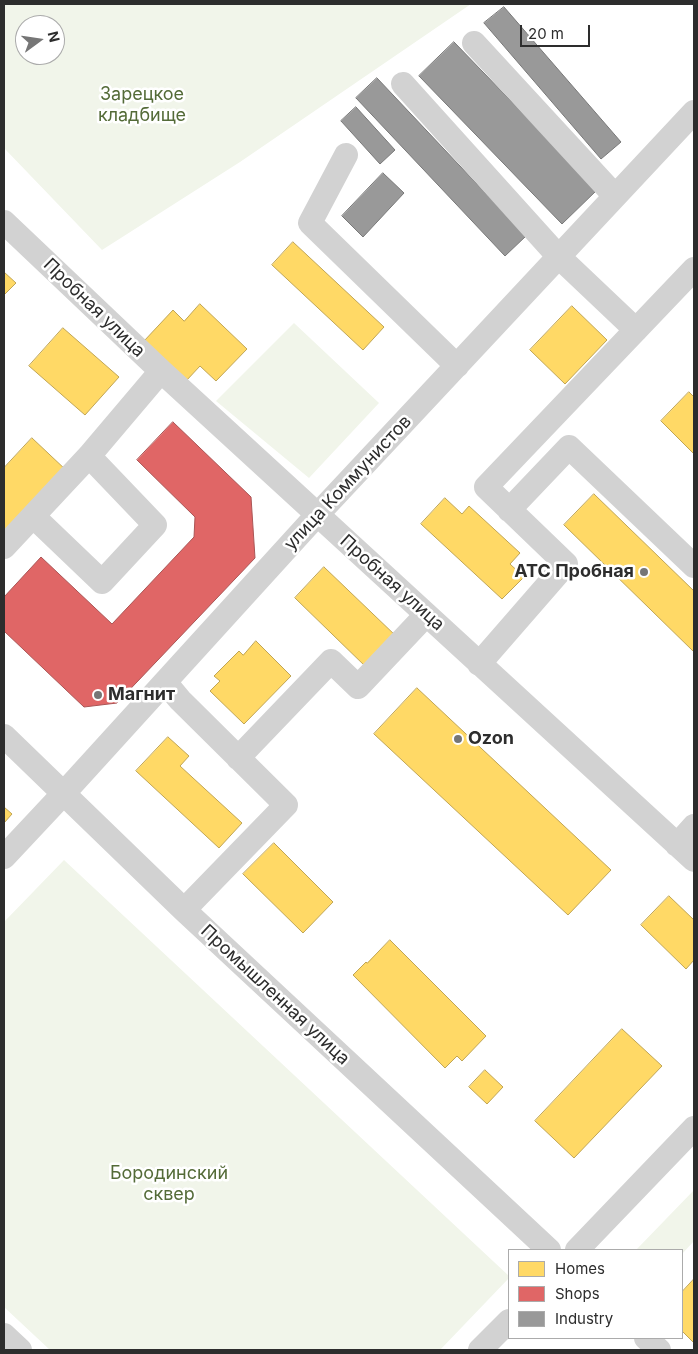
<!DOCTYPE html>
<html>
<head>
<meta charset="utf-8">
<style>
	body { margin:0 }
	#map { position:relative; width:698px; height:1354px; overflow:hidden; background:#fff; font-family:Inter,sans-serif }
	canvas { display:block }
	.frame { position:absolute; inset:0; border:5px solid #2d2d2d; pointer-events:none }
	.legend { position:absolute; left:508px; top:1249px; width:175px; height:90px; box-sizing:border-box; background:#fff; border:1px solid #ababab; margin:0; padding:6px 9px; list-style:none; font-size:15px; color:#2d2d2d }
	.legend li { display:flex; align-items:center; gap:10px; height:25px }
	.legend b { width:25px; border:1px solid #ababab }
	.north { position:absolute; left:15px; top:15px; width:50px; height:50px; box-sizing:border-box; background:#fff; border:1px solid #ababab; border-radius:50%; rotate:76deg; font-size:14px; font-weight:700; line-height:20px; text-align:center; color:#2d2d2d }
	.north::after { content:''; display:block; margin:auto; width:18px; height:22px; background:#767676; clip-path:polygon(50% 0,100% 100%,50% 72%,0 100%) }
	.scale { position:absolute; left:520px; top:25px; width:70px; height:22px; box-sizing:border-box; border:2px solid #2d2d2d; border-top:0; padding-left:6px; font-size:15px; line-height:18px; white-space:nowrap; color:#2d2d2d; -webkit-text-stroke:4px #fff; paint-order:stroke }
</style>
</head>
<body>
<div id="map">
<canvas width="698" height="1354"></canvas>
<div class="frame"></div>
<ul class="legend">
<li><b style="height:14px;background:#ffd966"></b>Homes</li>
<li><b style="height:14px;background:#e06666"></b>Shops</li>
<li><b style="height:14px;background:#999"></b>Industry</li>
</ul>
<div class="north">N</div>
<div class="scale">20 m</div>
</div>
<script>
const ctx = document.querySelector('canvas').getContext('2d');
ctx.lineJoin = 'round';
function fillPath(path, color) {
  ctx.fillStyle = color;
  ctx.fill(path, 'evenodd');
}
function strokePath(path, color, width, dash) {
  ctx.strokeStyle = color;
  ctx.lineWidth = width;
  ctx.lineCap = dash ? 'butt' : 'round';
  ctx.setLineDash(dash || []);
  ctx.stroke(path);
}
function label(font, color, halo, rows, align = 'center') {
  ctx.font = font + ' Inter,sans-serif';
  ctx.lineWidth = 5;
  ctx.setLineDash([]);
  ctx.textBaseline = 'middle';
  ctx.strokeStyle = halo;
  ctx.fillStyle = color;
  for (const [text, x, y, turn = 0] of rows) {
    ctx.save();
    ctx.translate(x, y);
    ctx.rotate((+turn || 0) * Math.PI / 180);
    ctx.textAlign = isNaN(turn) ? turn : align;
    if (halo) ctx.strokeText(text, 0, 0);
    ctx.fillText(text, 0, 0);
    ctx.restore();
  }
}
const green = new Path2D(`
	M 4,4 L 471,4 L 240,162 L 102,250 L 4,148 ZM 25,25 L 55,25 L 55,55 L 25,55 Z
	M 294,323 L 379,403 L 309,478 L 216,401 Z
	M 64,860 L 509,1276 L 509,1278 L 440,1350 L 50,1350 L 4,1307 L 4,922 Z
	M 694,1190 L 694,1241 L 682,1254 L 682,1250 L 636,1250 Z`);
const homes = new Path2D(`
	M 293,242 L 384,327 L 363,350 L 272,265 Z
	M 4,272 L 16,283 L 4,295 Z
	M 200,304 L 247,349 L 216,381 L 200,366 L 186,381 L 144,341 L 173,310 L 184,321 Z
	M 572,306 L 607,340 L 565,384 L 530,350 Z
	M 63,328 L 119,377 L 85,415 L 29,366 Z
	M 689,392 L 694,397 L 694,454 L 661,421 Z
	M 32,438 L 67,471 L 4,539 L 4,468 Z
	M 594,494 L 694,591 L 694,652 L 564,525 Z
	M 445,498 L 462,514 L 469,506 L 520,553 L 510,564 L 524,577 L 502,599 L 421,524 Z
	M 324,567 L 397,637 L 367,668 L 295,598 Z
	M 256,641 L 291,676 L 244,724 L 210,691 L 220,681 L 214,676 L 239,651 L 243,655 Z
	M 417,688 L 611,870 L 568,915 L 374,734 Z
	M 168,737 L 189,756 L 180,766 L 242,823 L 219,848 L 136,771 Z
	M 4,807 L 12,814 L 4,823 Z
	M 274,843 L 333,902 L 303,933 L 243,874 Z
	M 669,896 L 694,920 L 694,960 L 686,969 L 641,925 Z
	M 390,940 L 486,1036 L 462,1061 L 457,1056 L 445,1068 L 353,975 L 366,962 L 367,963 Z
	M 622,1029 L 662,1066 L 574,1158 L 535,1121 Z
	M 485,1070 L 503,1087 L 487,1104 L 469,1087 Z
	M 694,1279 L 694,1343 L 682,1331 L 682,1292 Z`);
const shops = new Path2D(`
	M 173,422 L 251,497 L 255,558 L 117,703 L 84,707 L 4,631 L 4,597 L 41,557 L 112,624 L 194,537 L 195,517 L 137,460 Z`);
const industry = new Path2D(`
	M 504,7 L 621,142 L 601,159 L 484,23 Z
	M 454,42 L 597,190 L 562,224 L 419,76 Z
	M 377,78 L 526,236 L 505,256 L 356,98 Z
	M 356,107 L 395,150 L 380,164 L 341,121 Z
	M 383,173 L 404,193 L 363,237 L 342,216 Z`);
const minor = new Path2D(`
	M 474,43 L 615,196
	M 403,84 L 559,257 L 636,330
	M 346,155 L 310,223 L 457,366
	M 4,222 L 161,371 L 694,860
	M 509,510 L 569,447 L 694,566
	M 33,516 L 102,582 L 155,525 L 89,456
	M 4,547 L 89,456 L 161,371
	M 479,664 L 566,564 L 486,487 L 694,269
	M 165,682 L 180,700 L 286,805 L 184,910
	M 4,736 L 184,910 L 549,1250
	M 238,758 L 331,661 L 358,687 L 426,615
	M 677,845 L 694,826
	M 4,857 L 64,793 L 317,515 L 694,112
	M 577,1250 L 694,1128
	M 4,1335 L 20,1350
	M 646,1338 L 659,1350
	M 480,1350 L 509,1321`);
const markers = [
	[644,572,5,"#767676"],
	[98,695,5,"#767676"],
	[458,739,5,"#767676"]
];
const parkNames = [
	["Зарецкое",142,95],
	["кладбище",142,116],
	["Бородинский",169,1174],
	["сквер",169,1195]
];
const streetNames = [
	["Пробная улица",94,308,44],
	["улица Коммунистов",348,483,-47],
	["Пробная улица",392,583,42],
	["Промышленная улица",275,995,43]
];
const poiNames = [
	["АТС Пробная",634,572,"right"],
	["Магнит",108,695],
	["Ozon",468,739]
];
fillPath(green, '#f1f5ea');
fillPath(homes, '#ffd966');
strokePath(homes, '#c0a555', 1);
fillPath(shops, '#e06666');
strokePath(shops, '#a55', 1);
fillPath(industry, '#999');
strokePath(industry, '#797979', 1);
strokePath(minor, '#d2d2d2', 24);
for (const [x, y, r, color] of markers) {
  const dot = new Path2D();
  dot.arc(x, y, r, 0, 2 * Math.PI);
  ctx.fillStyle = color;
  ctx.fill(dot);
  strokePath(dot, '#fff', 2);
}
label('18px', '#546b38', '#fff', parkNames);
label('18px', '#2d2d2d', '#fff', streetNames);
label('bold 18px', '#2d2d2d', '#fff', poiNames, 'left');
</script>
</body>
</html>
